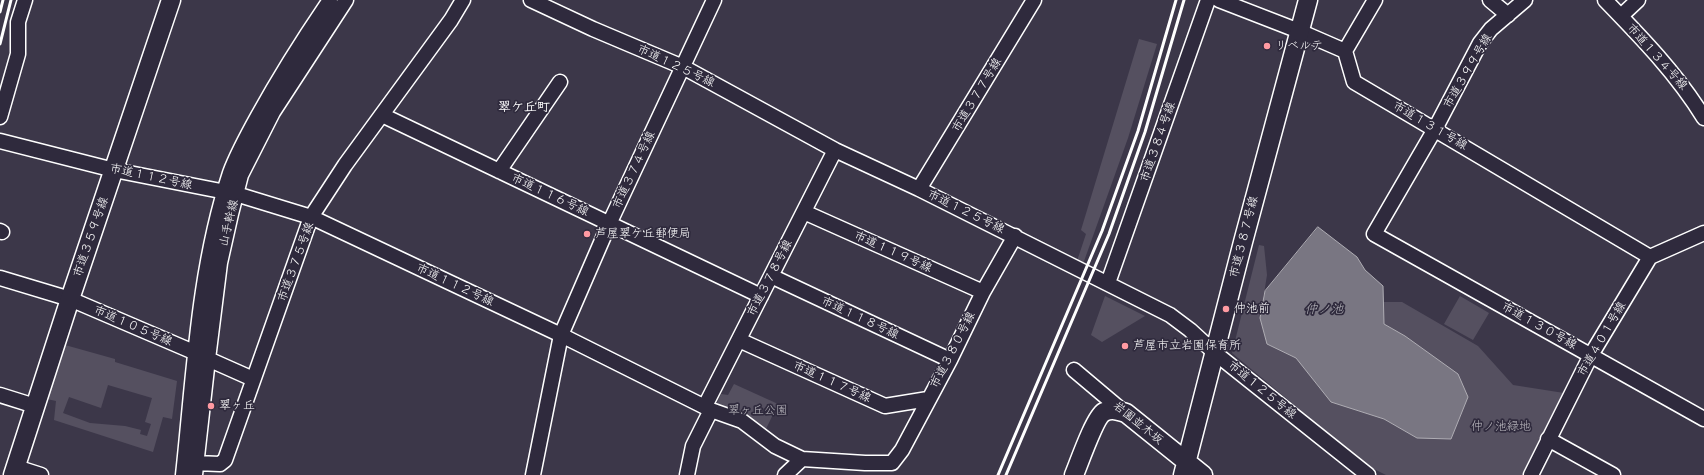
<!DOCTYPE html>
<html>
<head>
<meta charset="utf-8">
<style>
	body { margin:0 }
	canvas { display:block; background:#3c3749 }
</style>
</head>
<body>
<canvas width="1704" height="475"></canvas>
<script>
const ctx = document.querySelector('canvas').getContext('2d');
ctx.lineJoin = 'round';
function fillPath(path, color) {
  ctx.fillStyle = color;
  ctx.fill(path, 'evenodd');
}
function strokePath(path, color, width, dash) {
  ctx.strokeStyle = color;
  ctx.lineWidth = width;
  ctx.lineCap = dash ? 'butt' : 'round';
  ctx.setLineDash(dash || []);
  ctx.stroke(path);
}
function label(font, color, halo, rows, align = 'center') {
  ctx.font = font + ' "Playpen Sans","Klee One",sans-serif';
  ctx.lineWidth = 3.5;
  ctx.setLineDash([]);
  ctx.textBaseline = 'middle';
  ctx.strokeStyle = halo;
  ctx.fillStyle = color;
  for (const [text, x, y, turn = 0] of rows) {
    ctx.save();
    ctx.translate(x, y);
    ctx.rotate((+turn || 0) * Math.PI / 180);
    ctx.textAlign = isNaN(turn) ? turn : align;
    if (halo) ctx.strokeText(text, 0, 0);
    ctx.fillText(text, 0, 0);
    ctx.restore();
  }
}
const green = new Path2D(`
	M 1139,39 L 1157,44 L 1128,138 L 1083,264 L 1077,261 L 1086,234 L 1081,230 Z
	M 1259,245 L 1264,246 L 1267,275 L 1260,318 L 1267,344 L 1296,358 L 1331,402 L 1384,419 L 1417,438 L 1405,336 L 1384,324 L 1380,302 L 1402,302 L 1478,346 L 1513,385 L 1564,393 L 1523,475 L 1386,475 L 1372,468 L 1311,419 L 1232,353 Z
	M 1105,296 L 1145,316 L 1102,342 L 1091,335 Z
	M 1460,296 L 1489,313 L 1473,340 L 1444,324 Z
	M 65,345 L 115,359 L 115,362 L 177,381 L 172,419 L 163,417 L 153,452 L 54,420 L 56,401 L 47,399 ZM 108,385 L 152,398 L 145,422 L 151,424 L 147,436 L 140,434 L 141,430 L 125,426 L 90,423 L 63,413 L 69,397 L 101,408 Z
	M 734,384 L 778,404 L 765,431 L 716,405 L 721,394 L 728,395 Z`);
const water = new Path2D(`
	M 1318,227 L 1357,257 L 1365,270 L 1383,286 L 1384,324 L 1405,336 L 1458,374 L 1468,397 L 1451,439 L 1417,438 L 1384,419 L 1331,402 L 1296,358 L 1267,344 L 1260,318 L 1265,291 Z`);
const minor = new Path2D(`
	M 531,0 L 593,29 L 683,67 L 835,150 L 919,189 L 1170,315 L 1190,330 L 1215,353 L 1368,475
	M 1219,0 L 1299,31 L 1345,51 L 1354,82 L 1650,257
	M 1490,0 L 1508,15
	M 1525,0 L 1491,29 L 1480,43 L 1435,129 L 1374,234 L 1704,419
	M 1605,0 C 1641,37 1677,74 1704,118
	M 1621,16 L 1638,0
	M 1345,51 L 1375,0
	M 382,115 L 761,296
	M 0,117 L 18,54 L 18,22 L 25,0
	M 0,141 L 114,170 L 236,194 L 311,217 L 561,335 L 711,410 L 742,421 L 775,446 L 802,459 L 865,463 L 892,463 L 902,450 L 950,360 L 983,292 L 1015,236
	M 499,171 L 560,82
	M 919,189 L 1034,0
	M 804,212 L 983,292
	M 0,231 L 2,232
	M 771,276 L 950,360
	M 0,278 L 70,299 L 196,353
	M 1108,283 L 1208,0
	M 739,340 L 885,406 L 928,399
	M 208,359 L 253,379
	M 1074,370 L 1125,413
	M 0,395 L 35,406
	M 705,406 L 835,150
	M 1548,439 L 1613,475
	M 196,463 L 220,464 L 225,460 L 311,217 L 345,165 L 451,20 L 463,0
	M 16,467 L 41,475
	M 183,475 C 194,374 198,270 230,173 C 237,154 248,134 258,116 C 280,76 304,38 330,0
	M 195,475 L 208,359 L 220,263 L 231,214 L 241,175 L 273,112 L 346,0
	M 533,475 L 561,335 L 610,222 L 714,0
	M 687,475 L 693,446 L 711,410
	M 785,475 L 802,459
	M 1531,475 L 1591,355 L 1650,257 L 1704,233`);
const tertiary = new Path2D(`
	M 13,475 L 70,299 L 171,0
	M 1074,475 C 1079,463 1095,417 1104,412 C 1112,408 1118,411 1126,413 L 1203,475
	M 1183,475 L 1243,242 L 1308,0`);
const rail = new Path2D(`
	M 0,12 L 3,0
	M 0,44 L 11,0
	M 998,475 L 1102,231 L 1138,131 L 1176,0
	M 1006,475 L 1109,234 L 1145,132 L 1184,0`);
const markers = [
	[1267,46,4,"#ff9aa2"],
	[587,234,4,"#ff9aa2"],
	[1226,309,4,"#ff9aa2"],
	[1125,346,4,"#ff9aa2"],
	[211,406,4,"#ff9aa2"]
];
const poiNames = [
	["リベルテ",1275,46],
	["芦屋翠ケ丘郵便局",595,234],
	["仲池前",1234,309],
	["芦屋市立岩園保育所",1133,346],
	["翠ヶ丘",219,406]
];
const streetNames = [
	["市道１３４号線",1657,57,48],
	["市道１２５号線",676,66,25],
	["市道３９９号線",1468,71,-60],
	["市道３７７号線",977,95,-59],
	["市道１３１号線",1430,126,30],
	["市道３８４号線",1158,142,-71],
	["市道３７４号線",634,170,-65],
	["市道１１２号線",151,177,12],
	["市道１１６号線",550,195,25],
	["市道１２５号線",966,212,26],
	["山手幹線",229,223,-77],
	["市道３５９号線",91,237,-71],
	["市道３８７号線",1244,237,-76],
	["市道１１９号線",893,252,24],
	["市道３７５号線",296,262,-70],
	["市道３７８号線",770,278,-63],
	["市道１１２号線",455,285,25],
	["市道１１８号線",860,318,25],
	["市道１０５号線",133,326,23],
	["市道１３０号線",1539,326,29],
	["市道４０１号線",1602,339,-60],
	["市道３８０号線",953,350,-63],
	["市道１１７号線",832,382,24],
	["市道１２５号線",1262,390,39],
	["岩園並木坂",1138,423,39]
];
const parkNames = [
	["翠ヶ丘公園",758,411],
	["仲ノ池緑地",1501,427]
];
const neighbourhoodNames = [
	["翠ケ丘町",524,107]
];
const waterNames = [
	["仲ノ池",1324,309]
];
fillPath(green, '#555060');
fillPath(water, '#797682');
strokePath(water, '#afadb4', 1);
strokePath(minor, '#fff', 17);
strokePath(tertiary, '#fff', 21);
strokePath(minor, '#2f2a3d', 14);
strokePath(tertiary, '#2f2a3d', 18);
strokePath(rail, '#fff', 3);
for (const [x, y, r, color] of markers) {
  const dot = new Path2D();
  dot.arc(x, y, r, 0, 2 * Math.PI);
  ctx.fillStyle = color;
  ctx.fill(dot);
  strokePath(dot, '#2f2a3d', 1.5);
}
label('12px', '#fff', '#2f2a3d', poiNames, 'left');
label('12px', '#fff', '#2f2a3d', streetNames);
label('12px', '#bbb9bf', '#2f2a3d', parkNames);
label('bold 13px', '#fff', '#2f2a3d', neighbourhoodNames);
label('italic 13px', '#b5b4ba', '#2f2a3d', waterNames);
</script>
</body>
</html>
